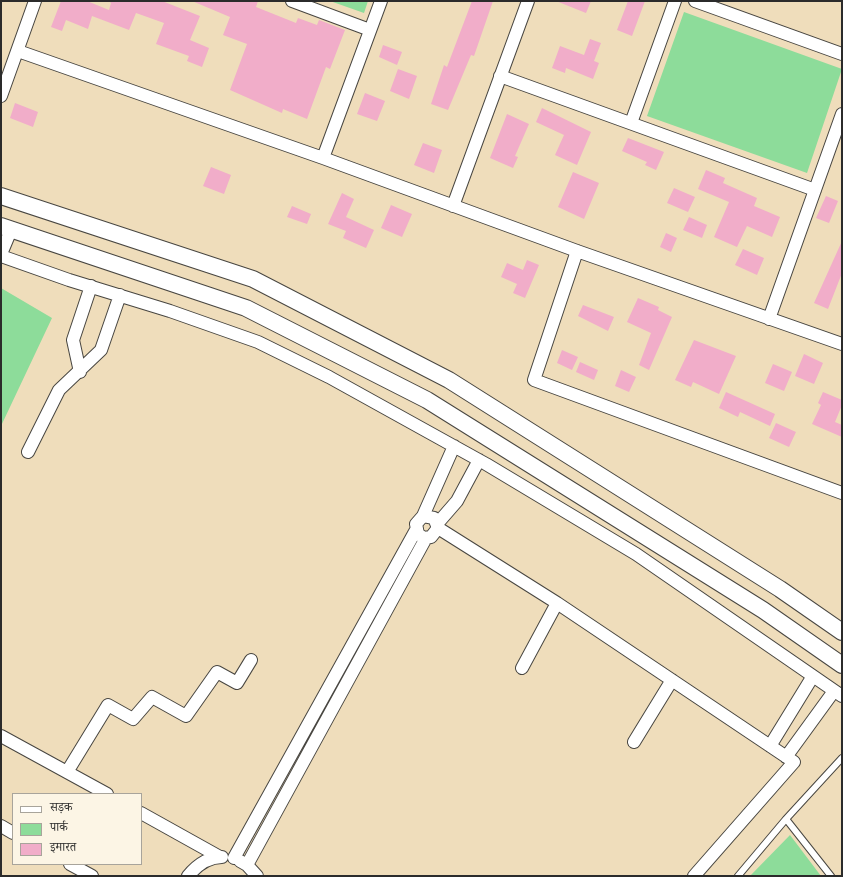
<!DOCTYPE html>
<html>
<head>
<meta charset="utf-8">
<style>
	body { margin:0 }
	#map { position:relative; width:843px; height:877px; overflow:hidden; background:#efddbb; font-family:"EB Garamond","Noto Serif Devanagari",serif }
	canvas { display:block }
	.frame { position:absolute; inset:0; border:2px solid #2b2b2b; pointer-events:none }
	.legend { position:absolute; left:12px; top:793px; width:130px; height:72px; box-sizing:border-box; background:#fcf5e5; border:1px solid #a8a49b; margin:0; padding:5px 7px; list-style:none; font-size:12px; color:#2b2b2b }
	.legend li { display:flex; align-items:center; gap:8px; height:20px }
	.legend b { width:20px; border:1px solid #a8a49b }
</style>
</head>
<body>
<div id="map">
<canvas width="843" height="877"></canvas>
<div class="frame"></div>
<ul class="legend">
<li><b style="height:5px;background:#fff"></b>सड़क</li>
<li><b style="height:11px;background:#8ddc9a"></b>पार्क</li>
<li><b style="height:11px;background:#f1adc9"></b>इमारत</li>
</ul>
</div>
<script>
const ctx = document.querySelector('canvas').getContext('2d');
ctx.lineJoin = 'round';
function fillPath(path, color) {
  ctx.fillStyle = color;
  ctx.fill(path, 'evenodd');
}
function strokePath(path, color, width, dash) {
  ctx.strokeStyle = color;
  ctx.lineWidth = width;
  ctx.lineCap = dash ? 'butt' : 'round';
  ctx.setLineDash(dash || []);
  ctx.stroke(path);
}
const green = new Path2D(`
	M 330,1 L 368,1 L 364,13 Z
	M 684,12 L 842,69 L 807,173 L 647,116 Z
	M 1,288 L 52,318 L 1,426 Z
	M 790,835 L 821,876 L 750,876 Z`);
const building = new Path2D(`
	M 61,1 L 87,1 L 109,10 L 111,3 L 109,1 L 162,1 L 200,16 L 190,40 L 209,48 L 202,67 L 187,61 L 189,56 L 156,44 L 164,23 L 136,13 L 129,30 L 92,16 L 88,29 L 66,20 L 62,31 L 51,27 Z
	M 192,1 L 258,1 L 256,7 L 296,23 L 298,18 L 317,25 L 319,20 L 345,30 L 330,69 L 326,67 L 307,119 L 283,109 L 282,113 L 230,90 L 247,44 L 223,35 L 230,17 Z
	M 472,1 L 493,1 L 474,56 L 471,55 L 448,110 L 431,104 L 444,65 L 447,67 Z
	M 556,1 L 591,1 L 586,13 Z
	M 628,1 L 645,1 L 632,36 L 617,30 Z
	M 590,39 L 601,43 L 594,61 L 599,63 L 593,79 L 566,68 L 565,73 L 552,68 L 560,46 L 584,55 Z
	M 383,45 L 402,52 L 397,65 L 379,57 Z
	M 398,69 L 417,76 L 409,99 L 390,91 Z
	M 365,93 L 385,101 L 377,121 L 357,114 Z
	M 15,103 L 38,112 L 33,127 L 10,118 Z
	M 542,108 L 591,132 L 577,165 L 555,155 L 564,135 L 536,122 Z
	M 507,114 L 529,124 L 515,156 L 518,157 L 513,168 L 490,158 Z
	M 628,138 L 664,152 L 656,170 L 645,165 L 647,162 L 622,151 Z
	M 423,143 L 442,150 L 434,173 L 414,165 Z
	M 211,167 L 231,175 L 224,194 L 203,186 Z
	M 706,170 L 725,178 L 723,183 L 757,198 L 754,206 L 780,217 L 772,237 L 747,226 L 737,247 L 714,237 L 729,202 L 698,189 Z
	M 573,172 L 599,183 L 584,219 L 558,207 Z
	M 674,188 L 695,197 L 688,212 L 667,203 Z
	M 342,193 L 354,199 L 346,217 L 374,230 L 366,248 L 343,238 L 346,231 L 328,224 Z
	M 826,196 L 838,201 L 829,223 L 816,218 Z
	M 391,205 L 412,214 L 402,237 L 381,228 Z
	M 292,206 L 311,214 L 307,224 L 287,217 Z
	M 689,217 L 707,225 L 702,238 L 683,230 Z
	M 666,233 L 677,238 L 671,252 L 660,247 Z
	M 842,241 L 842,273 L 828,309 L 814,303 Z
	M 743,249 L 764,258 L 757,275 L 735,265 Z
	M 527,260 L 539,265 L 525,298 L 513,293 L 517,284 L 501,277 L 507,263 L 523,270 Z
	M 638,298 L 659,307 L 658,310 L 672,317 L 649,370 L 639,365 L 651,333 L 627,322 Z
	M 583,305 L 614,317 L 608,331 L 578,316 Z
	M 694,340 L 736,356 L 719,394 L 693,382 L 691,387 L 675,380 Z
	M 562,350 L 578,357 L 572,370 L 557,363 Z
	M 804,354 L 823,363 L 814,384 L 795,376 Z
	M 580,362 L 598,370 L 594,380 L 576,372 Z
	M 773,364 L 792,372 L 784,391 L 765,383 Z
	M 621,370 L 636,377 L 629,392 L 615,386 Z
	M 726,392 L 775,414 L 770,426 L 740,412 L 738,417 L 719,408 Z
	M 823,392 L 842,400 L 842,405 L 835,422 L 842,425 L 842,437 L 812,424 L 821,405 L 818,403 Z
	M 776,423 L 796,432 L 789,447 L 769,438 Z`);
const service = new Path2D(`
	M 786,819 L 831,876
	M 738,876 L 786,819 L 842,758`);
const minor = new Path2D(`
	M 292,1 L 370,30
	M 695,1 L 842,54
	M 18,51 L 323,158 L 577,251 L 842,344
	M 500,76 L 815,190
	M 1,96 L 35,1
	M 631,123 L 675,1
	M 323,158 L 381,1
	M 453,206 L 528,1
	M 577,251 L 534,380 L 842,493
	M 1,254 L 11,230
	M 1,256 L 69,280 L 170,311 L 258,342 L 329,377 L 486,464 L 636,554 L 842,696
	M 769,319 L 842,114
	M 80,372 L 73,340 L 91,286
	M 28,452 L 59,390 L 101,350 L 120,295
	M 423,516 L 454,446
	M 437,524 L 457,501 L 479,460
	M 438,528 L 431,537 L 424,538 L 418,534 L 416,524 L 423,516 L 434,518 L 438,528 L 557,603 L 794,762 L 694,876
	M 522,668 L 557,603
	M 1,736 L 107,794
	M 634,742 L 672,680
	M 770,746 L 813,676
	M 786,757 L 834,691
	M 67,772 L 108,705 L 133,719 L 152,697 L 186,716 L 217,672 L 237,683 L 251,660
	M 141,813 L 220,857
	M 1,826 L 13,833
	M 234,858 L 416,530
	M 240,861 L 247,865 L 257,876
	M 70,864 L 92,876
	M 247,865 L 426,538
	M 188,876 C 197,865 208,857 222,857`);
const tertiary = new Path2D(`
	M 1,196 L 253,279 L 449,380 L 780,589 L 842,632
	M 1,226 L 246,308 L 427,400 L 763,610 L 842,665`);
fillPath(green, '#8ddc9a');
fillPath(building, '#f1adc9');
strokePath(service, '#484641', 8);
strokePath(minor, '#484641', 14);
strokePath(tertiary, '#484641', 18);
strokePath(service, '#fff', 6);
strokePath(minor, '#fff', 12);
strokePath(tertiary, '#fff', 16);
</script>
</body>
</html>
